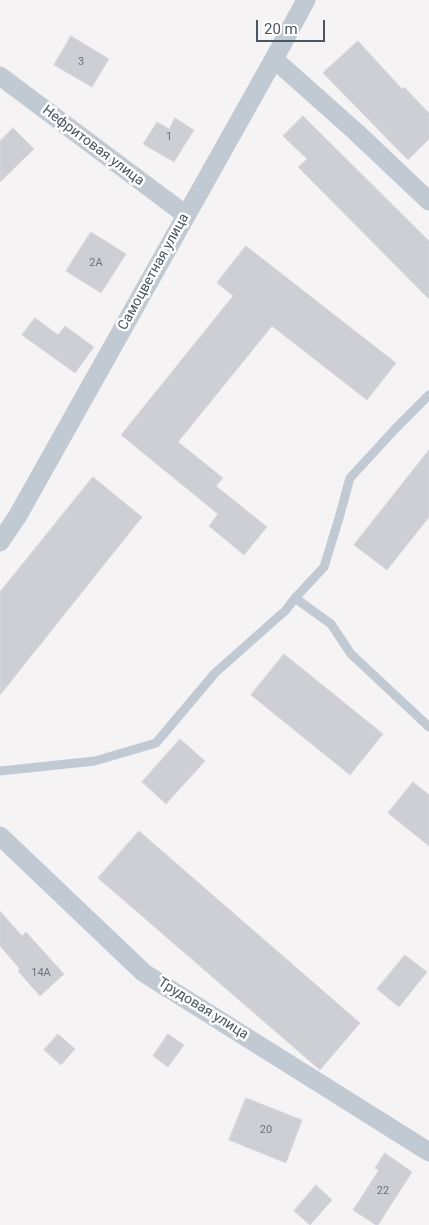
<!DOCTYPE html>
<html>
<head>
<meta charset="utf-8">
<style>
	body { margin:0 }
	#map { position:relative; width:429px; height:1225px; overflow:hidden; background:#f5f3f3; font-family:Roboto,sans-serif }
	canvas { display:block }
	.scale { position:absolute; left:256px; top:20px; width:69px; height:22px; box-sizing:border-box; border:2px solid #4a5661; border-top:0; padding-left:6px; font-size:15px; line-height:18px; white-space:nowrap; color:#4a5661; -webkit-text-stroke:4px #fff; paint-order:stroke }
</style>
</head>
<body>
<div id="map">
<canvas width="429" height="1225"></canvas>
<div class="scale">20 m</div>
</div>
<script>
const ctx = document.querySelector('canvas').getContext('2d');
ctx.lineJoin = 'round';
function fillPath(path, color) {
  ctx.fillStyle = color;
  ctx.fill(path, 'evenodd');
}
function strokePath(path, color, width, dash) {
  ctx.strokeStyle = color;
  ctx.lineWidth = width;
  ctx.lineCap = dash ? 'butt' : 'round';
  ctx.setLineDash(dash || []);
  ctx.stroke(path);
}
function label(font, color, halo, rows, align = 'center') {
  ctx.font = font + ' Roboto,sans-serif';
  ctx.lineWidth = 5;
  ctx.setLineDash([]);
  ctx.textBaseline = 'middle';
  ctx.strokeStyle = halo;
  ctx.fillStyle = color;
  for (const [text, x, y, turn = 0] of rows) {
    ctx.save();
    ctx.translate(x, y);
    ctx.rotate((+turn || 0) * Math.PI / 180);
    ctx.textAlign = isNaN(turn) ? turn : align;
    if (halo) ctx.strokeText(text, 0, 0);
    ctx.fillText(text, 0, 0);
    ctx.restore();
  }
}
const building = new Path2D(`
	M 71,36 L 109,59 L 92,87 L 54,65 Z
	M 358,41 L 402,89 L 404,87 L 429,113 L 429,139 L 408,160 L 323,73 Z
	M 303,116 L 429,241 L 429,299 L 298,167 L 307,159 L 283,136 Z
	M 175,118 L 194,130 L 174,162 L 143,144 L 157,122 L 169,129 Z
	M 13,128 L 34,149 L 0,182 L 0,141 Z
	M 91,232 L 126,254 L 101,293 L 66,271 Z
	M 246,246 L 396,363 L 367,400 L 272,326 L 178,442 L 223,478 L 216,486 L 267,527 L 244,555 L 209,526 L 218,514 L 121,435 L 233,296 L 217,283 Z
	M 35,318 L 58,335 L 65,326 L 94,347 L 75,373 L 22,335 Z
	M 429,450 L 429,517 L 387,570 L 354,545 Z
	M 93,477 L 142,517 L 0,695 L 0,592 Z
	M 284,654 L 383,734 L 350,775 L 251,695 Z
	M 180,739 L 205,761 L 166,804 L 142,782 Z
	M 413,782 L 429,795 L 429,846 L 388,813 Z
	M 139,831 L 360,1023 L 320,1070 L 98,878 Z
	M 0,911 L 22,936 L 26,932 L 64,974 L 40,996 L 18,971 L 20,969 L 0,946 Z
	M 405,955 L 427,972 L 399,1007 L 377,989 Z
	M 58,1034 L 75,1049 L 61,1065 L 44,1050 Z
	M 168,1034 L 184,1045 L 168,1067 L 153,1056 Z
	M 246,1098 L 302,1120 L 286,1163 L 229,1140 Z
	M 385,1153 L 412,1172 L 378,1225 L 376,1225 L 353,1210 L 379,1170 L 375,1168 Z
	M 316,1185 L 332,1200 L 310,1225 L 294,1211 Z`);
const service = new Path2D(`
	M 295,598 L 331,624 L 351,654 L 429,727
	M 0,771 L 95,761 L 156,743 L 215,673 L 286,610 L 295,598 L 324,567 L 339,518 L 350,478 L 396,428 L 429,395`);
const minor = new Path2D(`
	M 274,59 L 356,132 L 429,201
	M 0,76 L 186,215
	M 0,542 L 17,517 L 274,59 L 306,0
	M 0,836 L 144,973 L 429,1152`);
const numberNames = [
	["3",81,62],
	["1",169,137],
	["2А",96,263],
	["14А",41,973],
	["20",266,1130],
	["22",383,1191]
];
const streetNames = [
	["Нефритовая улица",93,146,37],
	["Самоцветная улица",154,272,-61],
	["Трудовая улица",203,1009,32]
];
fillPath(building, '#cdcfd5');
strokePath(building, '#d7d9de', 1);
strokePath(service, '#c1cad2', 9);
strokePath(minor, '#c1cad2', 19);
label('11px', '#6b747e', null, numberNames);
label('14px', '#4a5661', '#fff', streetNames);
</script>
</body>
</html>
